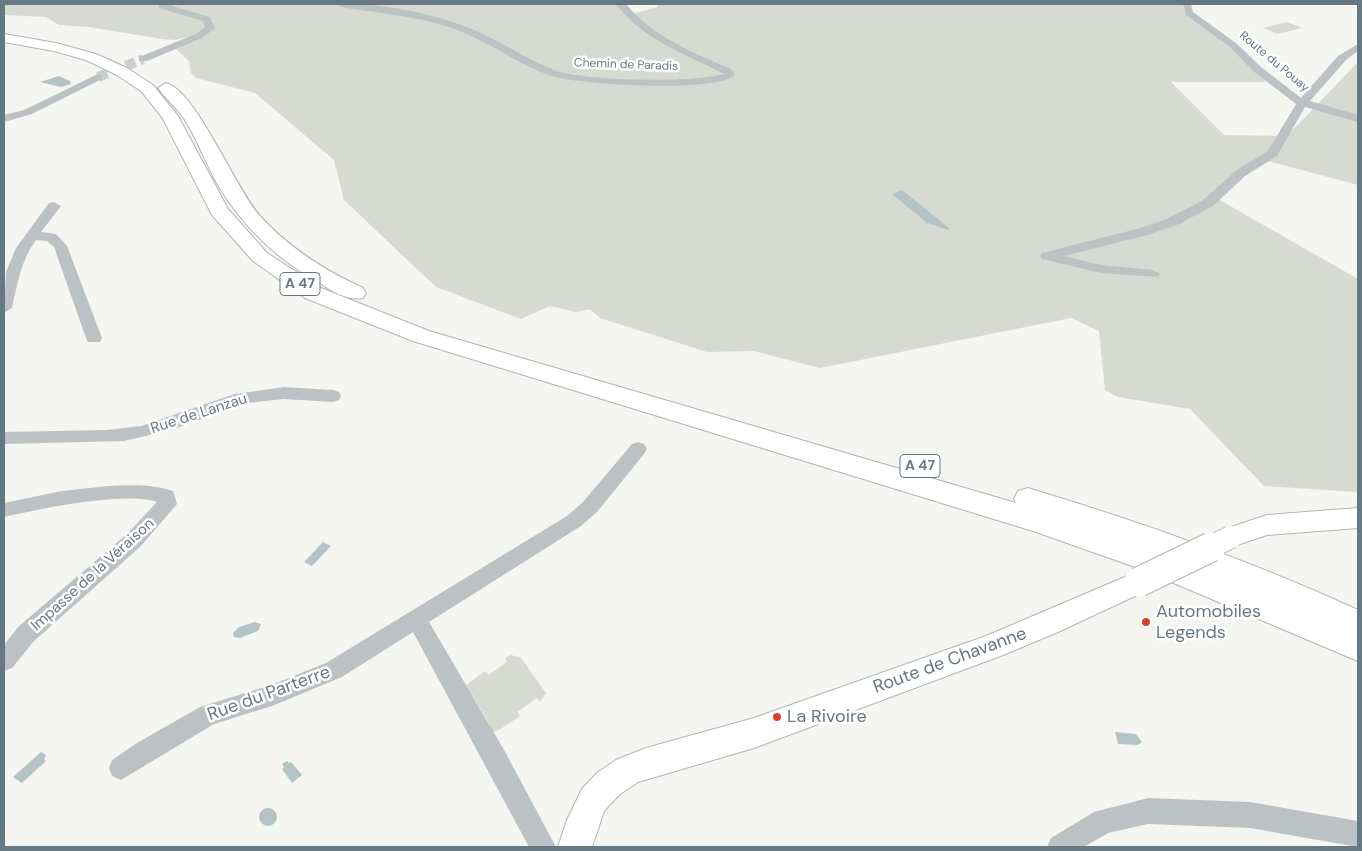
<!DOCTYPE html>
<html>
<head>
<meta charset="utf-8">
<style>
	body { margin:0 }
	#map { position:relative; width:1362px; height:851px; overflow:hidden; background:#f5f5f2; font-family:"DM Sans",sans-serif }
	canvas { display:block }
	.frame { position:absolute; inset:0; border:5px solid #667982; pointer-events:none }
</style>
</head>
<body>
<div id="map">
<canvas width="1362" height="851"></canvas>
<div class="frame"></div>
</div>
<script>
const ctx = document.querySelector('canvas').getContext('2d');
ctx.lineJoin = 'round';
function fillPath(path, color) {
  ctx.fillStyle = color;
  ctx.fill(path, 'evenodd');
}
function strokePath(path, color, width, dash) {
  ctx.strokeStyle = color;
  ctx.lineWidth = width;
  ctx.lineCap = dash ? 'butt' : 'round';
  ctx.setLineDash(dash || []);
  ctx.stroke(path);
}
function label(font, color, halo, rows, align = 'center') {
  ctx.font = font + ' "DM Sans",sans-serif';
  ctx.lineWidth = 5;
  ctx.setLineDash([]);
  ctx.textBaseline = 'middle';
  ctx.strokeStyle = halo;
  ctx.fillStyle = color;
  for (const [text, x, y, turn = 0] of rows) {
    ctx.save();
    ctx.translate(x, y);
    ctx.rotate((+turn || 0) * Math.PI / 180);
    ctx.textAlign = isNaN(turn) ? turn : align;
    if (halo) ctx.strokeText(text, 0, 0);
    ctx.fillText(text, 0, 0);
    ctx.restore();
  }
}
const green = new Path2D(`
	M 4,4 L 620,4 L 627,15 L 658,7 L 657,4 L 1184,4 L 1183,8 L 1190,17 L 1229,44 L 1266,82 L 1171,82 L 1224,135 L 1287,136 L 1358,62 L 1358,185 L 1257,158 L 1211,195 L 1358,279 L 1358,492 L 1264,486 L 1190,409 L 1118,397 L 1105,390 L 1099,331 L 1071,318 L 820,368 L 754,351 L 707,352 L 600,318 L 590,309 L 576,312 L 550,306 L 521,319 L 436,287 L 344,200 L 334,160 L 255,93 L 196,78 L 191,73 L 189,61 L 176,49 L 188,37 L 175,40 L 162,39 L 88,27 L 59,25 L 46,17 L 4,15 Z
	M 1287,22 L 1302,28 L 1278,34 L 1263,28 Z
	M 511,655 L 521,658 L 546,693 L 540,702 L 537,698 L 517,712 L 520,716 L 499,730 L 491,732 L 484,727 L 489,723 L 472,694 L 467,696 L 465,686 L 485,671 L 488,675 L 507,662 L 505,658 Z`);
const water = new Path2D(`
	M 59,76 L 70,81 L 71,84 L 61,87 L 40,82 Z
	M 902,190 L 949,228 L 948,230 L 927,223 L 892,194 Z
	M 323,542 L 331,546 L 312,566 L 304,562 Z
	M 255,622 L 261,624 L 258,631 L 240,638 L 234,637 L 233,633 L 239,627 Z
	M 1115,732 L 1136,734 L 1142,742 L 1138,745 L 1118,744 Z
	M 41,752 L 46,755 L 44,759 L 46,761 L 22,783 L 13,777 Z
	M 287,761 L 289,763 L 291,762 L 302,775 L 292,783 L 282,769 L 284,767 L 282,764 Z
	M259 817a9 9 0 1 1 18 0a9 9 0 1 1-18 0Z`);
const minorTunnel = new Path2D(`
	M 98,77 L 143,59`);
const minor = new Path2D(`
	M 159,4 L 174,4 L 172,6 L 210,17 L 215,28 L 202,38 L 147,61 L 139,61 L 139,57 L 196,34 L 205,27 L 203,21 L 159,8 Z
	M 336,4 C 377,1 445,16 481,33 C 507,45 530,61 557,71 C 586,81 695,83 724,74 C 685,53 644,41 616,4 L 626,4 C 653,37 692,52 731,69 L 735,75 C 717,93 579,85 552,76 C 516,64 486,39 449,27 C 414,16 377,13 341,7 Z
	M 1183,4 L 1191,4 L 1193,12 L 1236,43 L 1261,67 L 1301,98 L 1338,56 L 1358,44 L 1358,51 L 1346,60 L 1310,101 L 1358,115 L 1358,122 L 1305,107 L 1277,156 L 1245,176 L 1213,206 L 1179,224 L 1151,234 L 1064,256 L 1101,265 L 1153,270 L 1160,274 L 1158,277 L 1101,273 L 1042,259 L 1040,256 L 1042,253 L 1141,228 L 1169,218 L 1203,200 L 1237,170 L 1268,151 L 1296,104 L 1253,71 L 1230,47 L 1186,15 Z
	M 98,74 L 102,75 L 102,79 L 32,114 L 4,122 L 4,115 L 24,110 Z
	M 54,202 L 61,206 L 41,232 L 56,234 L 67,246 L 102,338 L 100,342 L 88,342 L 86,338 L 54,247 L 47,241 L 36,240 C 21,260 17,285 12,308 L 4,313 L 6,272 L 16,248 L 49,203 Z
	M 284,387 L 333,390 L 339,392 L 341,396 L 339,400 L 333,402 L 284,399 L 247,403 L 171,430 L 124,441 L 4,444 L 4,432 L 107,430 L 141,426 L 235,394 Z
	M 638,442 L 644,444 L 647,449 L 644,454 L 597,512 L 581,526 L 429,622 L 503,748 L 556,847 L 529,847 L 413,632 L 342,677 L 272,706 L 214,724 L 121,780 L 112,776 L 109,768 L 112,760 L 137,743 L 200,707 L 271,685 L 326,663 L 567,516 L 583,502 L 632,444 Z
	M 109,486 C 131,485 152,484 173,491 L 177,504 L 141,546 L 34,641 L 12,668 L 4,671 L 4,645 L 18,627 L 127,534 L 157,502 C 125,491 39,509 4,517 L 4,503 L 62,491 Z
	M 1148,798 L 1250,802 L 1358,821 L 1358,847 L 1250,828 L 1148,824 L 1108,833 L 1084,847 L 1047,847 L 1051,838 L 1094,812 Z`);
const major = new Path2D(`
	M 1358,508 L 1358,528 L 1267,535 L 1231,547 L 1222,544 L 1218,537 L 1222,530 L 1267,515 Z
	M 1139,571 L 1148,574 L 1152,582 L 1148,590 L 1058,632 L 1003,655 L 754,748 L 638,782 L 620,794 L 604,811 L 592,847 L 558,847 L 567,820 L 582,789 L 598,772 L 616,760 L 646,748 L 754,718 L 986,636 Z`);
const highway = new Path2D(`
	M 4,34 L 56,43 L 96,54 L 127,68 L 153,85 L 178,116 L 228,209 L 267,253 L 321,288 L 429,331 L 1016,503 L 1014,499 L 1018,491 L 1028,488 C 1141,522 1251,561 1358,610 L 1358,661 L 1138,568 L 1033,531 L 413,341 L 305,298 L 253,261 L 212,215 L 162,117 L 141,91 L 115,74 L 86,60 L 54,51 L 4,42 Z
	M 166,83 C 196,91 235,188 260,216 C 289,248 324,270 363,288 L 366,293 L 363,298 C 348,301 334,292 321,284 C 278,260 243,227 218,185 C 206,164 198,141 185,120 C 177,108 166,99 158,88 Z`);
const majorBridgeFar1 = new Path2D(`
	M 1208,548 L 1231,537`);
const majorBridge = new Path2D(`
	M 1139,582 L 1211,547`);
const markers = [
	[1146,622,5,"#da3e2d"],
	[777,717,5,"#da3e2d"]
];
const farStreetnames = [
	["Route du Pouay",1274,62,40],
	["Chemin de Paradis",626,65,2]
];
const shields = [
	[300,284,40],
	[920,466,40]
];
const shieldNames = [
	["A 47",300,284],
	["A 47",920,466]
];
const streetNames = [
	["Rue de Lanzau",199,414,-18],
	["Impasse de la Véraison",93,575,-42]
];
const nearPoinames = [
	["Automobiles",1156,612],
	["Legends",1156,633],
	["La Rivoire",787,717]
];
const nearStreetnames = [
	["Route de Chavanne",950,661,-20],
	["Rue du Parterre",269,694,-20]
];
fillPath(green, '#d6dad1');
fillPath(water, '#b4c3c5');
strokePath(minorTunnel, '#cad0d0', 10, [10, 5]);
strokePath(major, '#b0b6b9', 2);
strokePath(highway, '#b0b5b7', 2);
fillPath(minor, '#bcc2c4');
fillPath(major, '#fff');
fillPath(highway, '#fff');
strokePath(majorBridgeFar1, '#b0b6b9', 24, []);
strokePath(majorBridge, '#b0b6b9', 31, []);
strokePath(majorBridgeFar1, '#fff', 22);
strokePath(majorBridge, '#fff', 29);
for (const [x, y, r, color] of markers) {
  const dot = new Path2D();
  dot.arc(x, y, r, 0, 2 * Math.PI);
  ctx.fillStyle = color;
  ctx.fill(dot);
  strokePath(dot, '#fff', 2);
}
label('12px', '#667982', '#fff', farStreetnames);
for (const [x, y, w] of shields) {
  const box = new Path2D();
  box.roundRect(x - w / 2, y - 11.5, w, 23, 4);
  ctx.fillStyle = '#fff';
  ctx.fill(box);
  strokePath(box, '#667982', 1);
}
label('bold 14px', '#667982', null, shieldNames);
label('15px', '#667982', '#fff', streetNames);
label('18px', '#667982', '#fff', nearPoinames, 'left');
label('18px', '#667982', '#fff', nearStreetnames);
</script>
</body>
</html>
